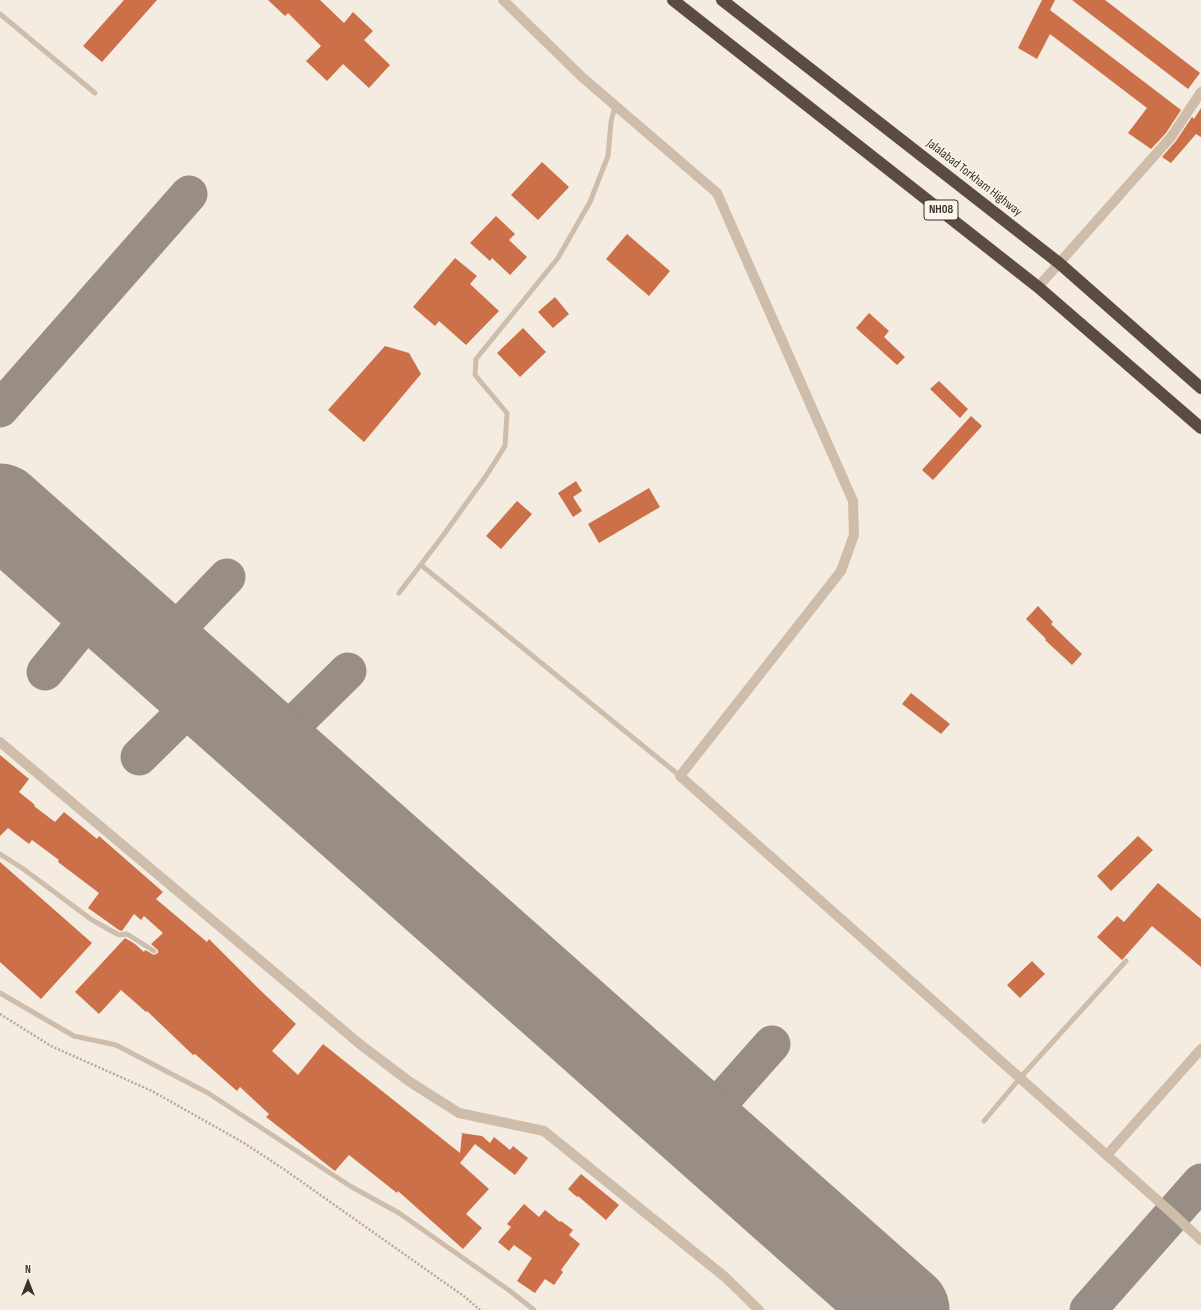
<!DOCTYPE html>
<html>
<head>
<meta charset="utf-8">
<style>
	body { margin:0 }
	#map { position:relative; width:1201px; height:1310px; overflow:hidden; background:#f4ece0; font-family:"Sofia Sans Condensed",sans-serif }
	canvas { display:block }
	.north { position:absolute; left:8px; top:1262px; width:40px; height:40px; -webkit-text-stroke:3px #fbf6ed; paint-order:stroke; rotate:0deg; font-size:11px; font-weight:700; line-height:16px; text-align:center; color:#3b312a }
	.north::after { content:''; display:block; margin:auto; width:14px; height:18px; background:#3b312a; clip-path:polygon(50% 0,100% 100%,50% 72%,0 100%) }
</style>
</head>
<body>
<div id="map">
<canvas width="1201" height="1310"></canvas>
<div class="north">N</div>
</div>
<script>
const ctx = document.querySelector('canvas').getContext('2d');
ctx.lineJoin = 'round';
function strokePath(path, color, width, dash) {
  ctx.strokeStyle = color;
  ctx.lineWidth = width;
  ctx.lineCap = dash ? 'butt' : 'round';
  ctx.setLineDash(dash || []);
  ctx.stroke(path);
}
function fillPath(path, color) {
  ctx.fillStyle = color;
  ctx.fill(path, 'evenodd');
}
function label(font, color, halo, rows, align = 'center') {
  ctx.font = font + ' "Sofia Sans Condensed",sans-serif';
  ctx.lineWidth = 3;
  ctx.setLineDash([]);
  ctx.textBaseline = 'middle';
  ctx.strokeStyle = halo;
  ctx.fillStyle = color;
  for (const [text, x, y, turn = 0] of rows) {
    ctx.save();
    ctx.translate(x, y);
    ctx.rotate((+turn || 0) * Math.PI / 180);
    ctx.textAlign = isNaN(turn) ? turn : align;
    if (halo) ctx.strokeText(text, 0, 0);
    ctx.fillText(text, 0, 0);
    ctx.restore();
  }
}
const taxiway = new Path2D(`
	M 0,409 L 189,194
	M 157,650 L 227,577
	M 45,672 L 103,601
	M 221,706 L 251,721 L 268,725 L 283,726 L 299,719 L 348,671
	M 299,719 C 297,730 293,744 297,756 C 302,773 317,786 328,799
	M 139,757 L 205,692
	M 654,1089 L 677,1104 L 690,1108 L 709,1106 L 724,1098 L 772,1044
	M 724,1098 C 721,1107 716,1118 718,1128 C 721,1145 745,1166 756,1178
	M 1088,1310 L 1201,1182`);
const runway = new Path2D(`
	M 0,509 L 904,1310`);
const building = new Path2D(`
	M 124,0 L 157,0 L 102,62 L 83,46 Z
	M 268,0 L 320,0 L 344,23 L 353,12 L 373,31 L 364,40 L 390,65 L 369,88 L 343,64 L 327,81 L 306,61 L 321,46 L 288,13 L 285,16 Z
	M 1042,0 L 1055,0 L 1050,10 L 1181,110 L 1166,133 L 1151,149 L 1128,133 L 1147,108 L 1050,34 L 1037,59 L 1018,48 Z
	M 1072,0 L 1105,0 L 1200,73 L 1188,89 Z
	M 1201,108 L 1201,137 L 1196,134 L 1171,163 L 1162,157 L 1176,141 L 1192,117 L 1194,119 Z
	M 542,162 L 569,187 L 538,220 L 511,195 Z
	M 496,216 L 515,234 L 509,240 L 527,257 L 510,275 L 492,258 L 490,261 L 470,243 Z
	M 627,234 L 670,271 L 649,296 L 606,259 Z
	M 455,258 L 477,276 L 470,284 L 499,311 L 466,345 L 439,321 L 435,326 L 413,307 Z
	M 555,297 L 569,314 L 553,328 L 538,312 Z
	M 869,313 L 889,331 L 884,337 L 905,357 L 897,365 L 856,328 Z
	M 523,328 L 546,352 L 520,377 L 497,353 Z
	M 385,346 L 409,353 L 421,374 L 364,442 L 328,410 Z
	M 939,381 L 968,409 L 960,418 L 930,389 Z
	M 971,416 L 982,426 L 933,480 L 922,470 Z
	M 576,481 L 582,491 L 573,497 L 582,511 L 573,517 L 558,493 Z
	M 649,488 L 660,507 L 599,543 L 588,524 Z
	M 517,501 L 532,514 L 501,549 L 486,536 Z
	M 1038,606 L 1053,622 L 1051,624 L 1082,654 L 1072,665 L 1045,640 L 1046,639 L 1026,619 Z
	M 911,693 L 950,724 L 941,734 L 902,704 Z
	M 0,755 L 29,779 L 19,792 L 35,805 L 34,806 L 55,822 L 64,812 L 97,839 L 99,836 L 163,892 L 156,899 L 207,942 L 209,939 L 260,990 L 296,1024 L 272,1051 L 298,1075 L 323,1044 L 460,1153 L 462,1134 L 461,1133 L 482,1136 L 490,1143 L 494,1137 L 510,1150 L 513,1146 L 528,1158 L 515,1175 L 475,1144 L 460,1163 L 489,1189 L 466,1214 L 482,1228 L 463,1249 L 398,1191 L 397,1193 L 349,1155 L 335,1171 L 266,1117 L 269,1114 L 240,1087 L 237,1091 L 195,1054 L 193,1055 L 147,1011 L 146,1012 L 121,990 L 99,1014 L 75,992 L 125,938 L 135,944 L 144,952 L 145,950 L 154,955 L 158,953 L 158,950 L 151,944 L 163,933 L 144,916 L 141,920 L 134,914 L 122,931 L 119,930 L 88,908 L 99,893 L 58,862 L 59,860 L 32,840 L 29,844 L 8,828 L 0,836 Z
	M 1138,836 L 1153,850 L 1111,891 L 1097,876 Z
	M 0,862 L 92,943 L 41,999 L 0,962 Z
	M 1158,883 L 1201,919 L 1201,967 L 1152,926 L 1122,960 L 1097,937 L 1117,916 L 1124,922 Z
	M 1032,961 L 1045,974 L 1020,998 L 1007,985 Z
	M 581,1174 L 619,1205 L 606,1220 L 578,1196 L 577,1197 L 568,1189 Z
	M 524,1204 L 539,1217 L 545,1210 L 560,1222 L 561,1221 L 573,1230 L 569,1235 L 580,1244 L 561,1270 L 563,1272 L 554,1285 L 545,1279 L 535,1293 L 517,1281 L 532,1258 L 514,1245 L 509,1251 L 498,1242 L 511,1227 L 507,1224 Z`);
const path = new Path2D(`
	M 0,1014 L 51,1046 L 152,1091 L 244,1143 L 285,1170 L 465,1297 L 480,1310`);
const lane = new Path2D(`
	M 0,14 L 95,93
	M 421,565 L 680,776
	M 399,593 L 442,537 L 486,476 L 505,446 L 507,413 L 475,375 L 476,359 L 558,258 L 590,202 L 608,156 L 611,122 L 615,106
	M 0,854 L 22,868 L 92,920 L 119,935 L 127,934 L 154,951
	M 0,993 L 74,1036 L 116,1045 L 208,1093 L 350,1186 L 399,1213 L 510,1291 L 534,1310
	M 984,1121 L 1020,1078 L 1126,961`);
const street = new Path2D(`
	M 503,0 L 582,77 L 717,193 L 853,501 L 854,535 L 841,571 L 680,776 L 1173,1214 L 1201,1240
	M 1038,287 L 1171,137 L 1201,92
	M 0,742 L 361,1045 L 410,1082 L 459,1113 L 544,1131 L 725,1277 L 759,1310
	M 1107,1155 L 1201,1049`);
const highway = new Path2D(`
	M 673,0 L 1038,287 L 1201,428
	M 722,0 L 1059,263 L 1201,388`);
const shields = [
	[941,210,34]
];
const shieldNames = [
	["NH08",941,210]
];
const streetNames = [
	["Jalalabad Torkham Highway",974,178,38]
];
strokePath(taxiway, '#988e85', 37);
strokePath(runway, '#988e85', 91);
fillPath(building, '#cb7048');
strokePath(path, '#baa795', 2.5, [2, 2]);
strokePath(lane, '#cebdab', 5);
strokePath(street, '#cebdab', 10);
strokePath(highway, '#5c4b41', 12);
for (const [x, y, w] of shields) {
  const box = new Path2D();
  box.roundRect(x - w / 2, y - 10, w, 20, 3);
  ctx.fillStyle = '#fbf6ed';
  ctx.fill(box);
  strokePath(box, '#3b312a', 1);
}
label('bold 12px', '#3b312a', null, shieldNames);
label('13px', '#3b312a', '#fbf6ed', streetNames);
</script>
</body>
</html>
